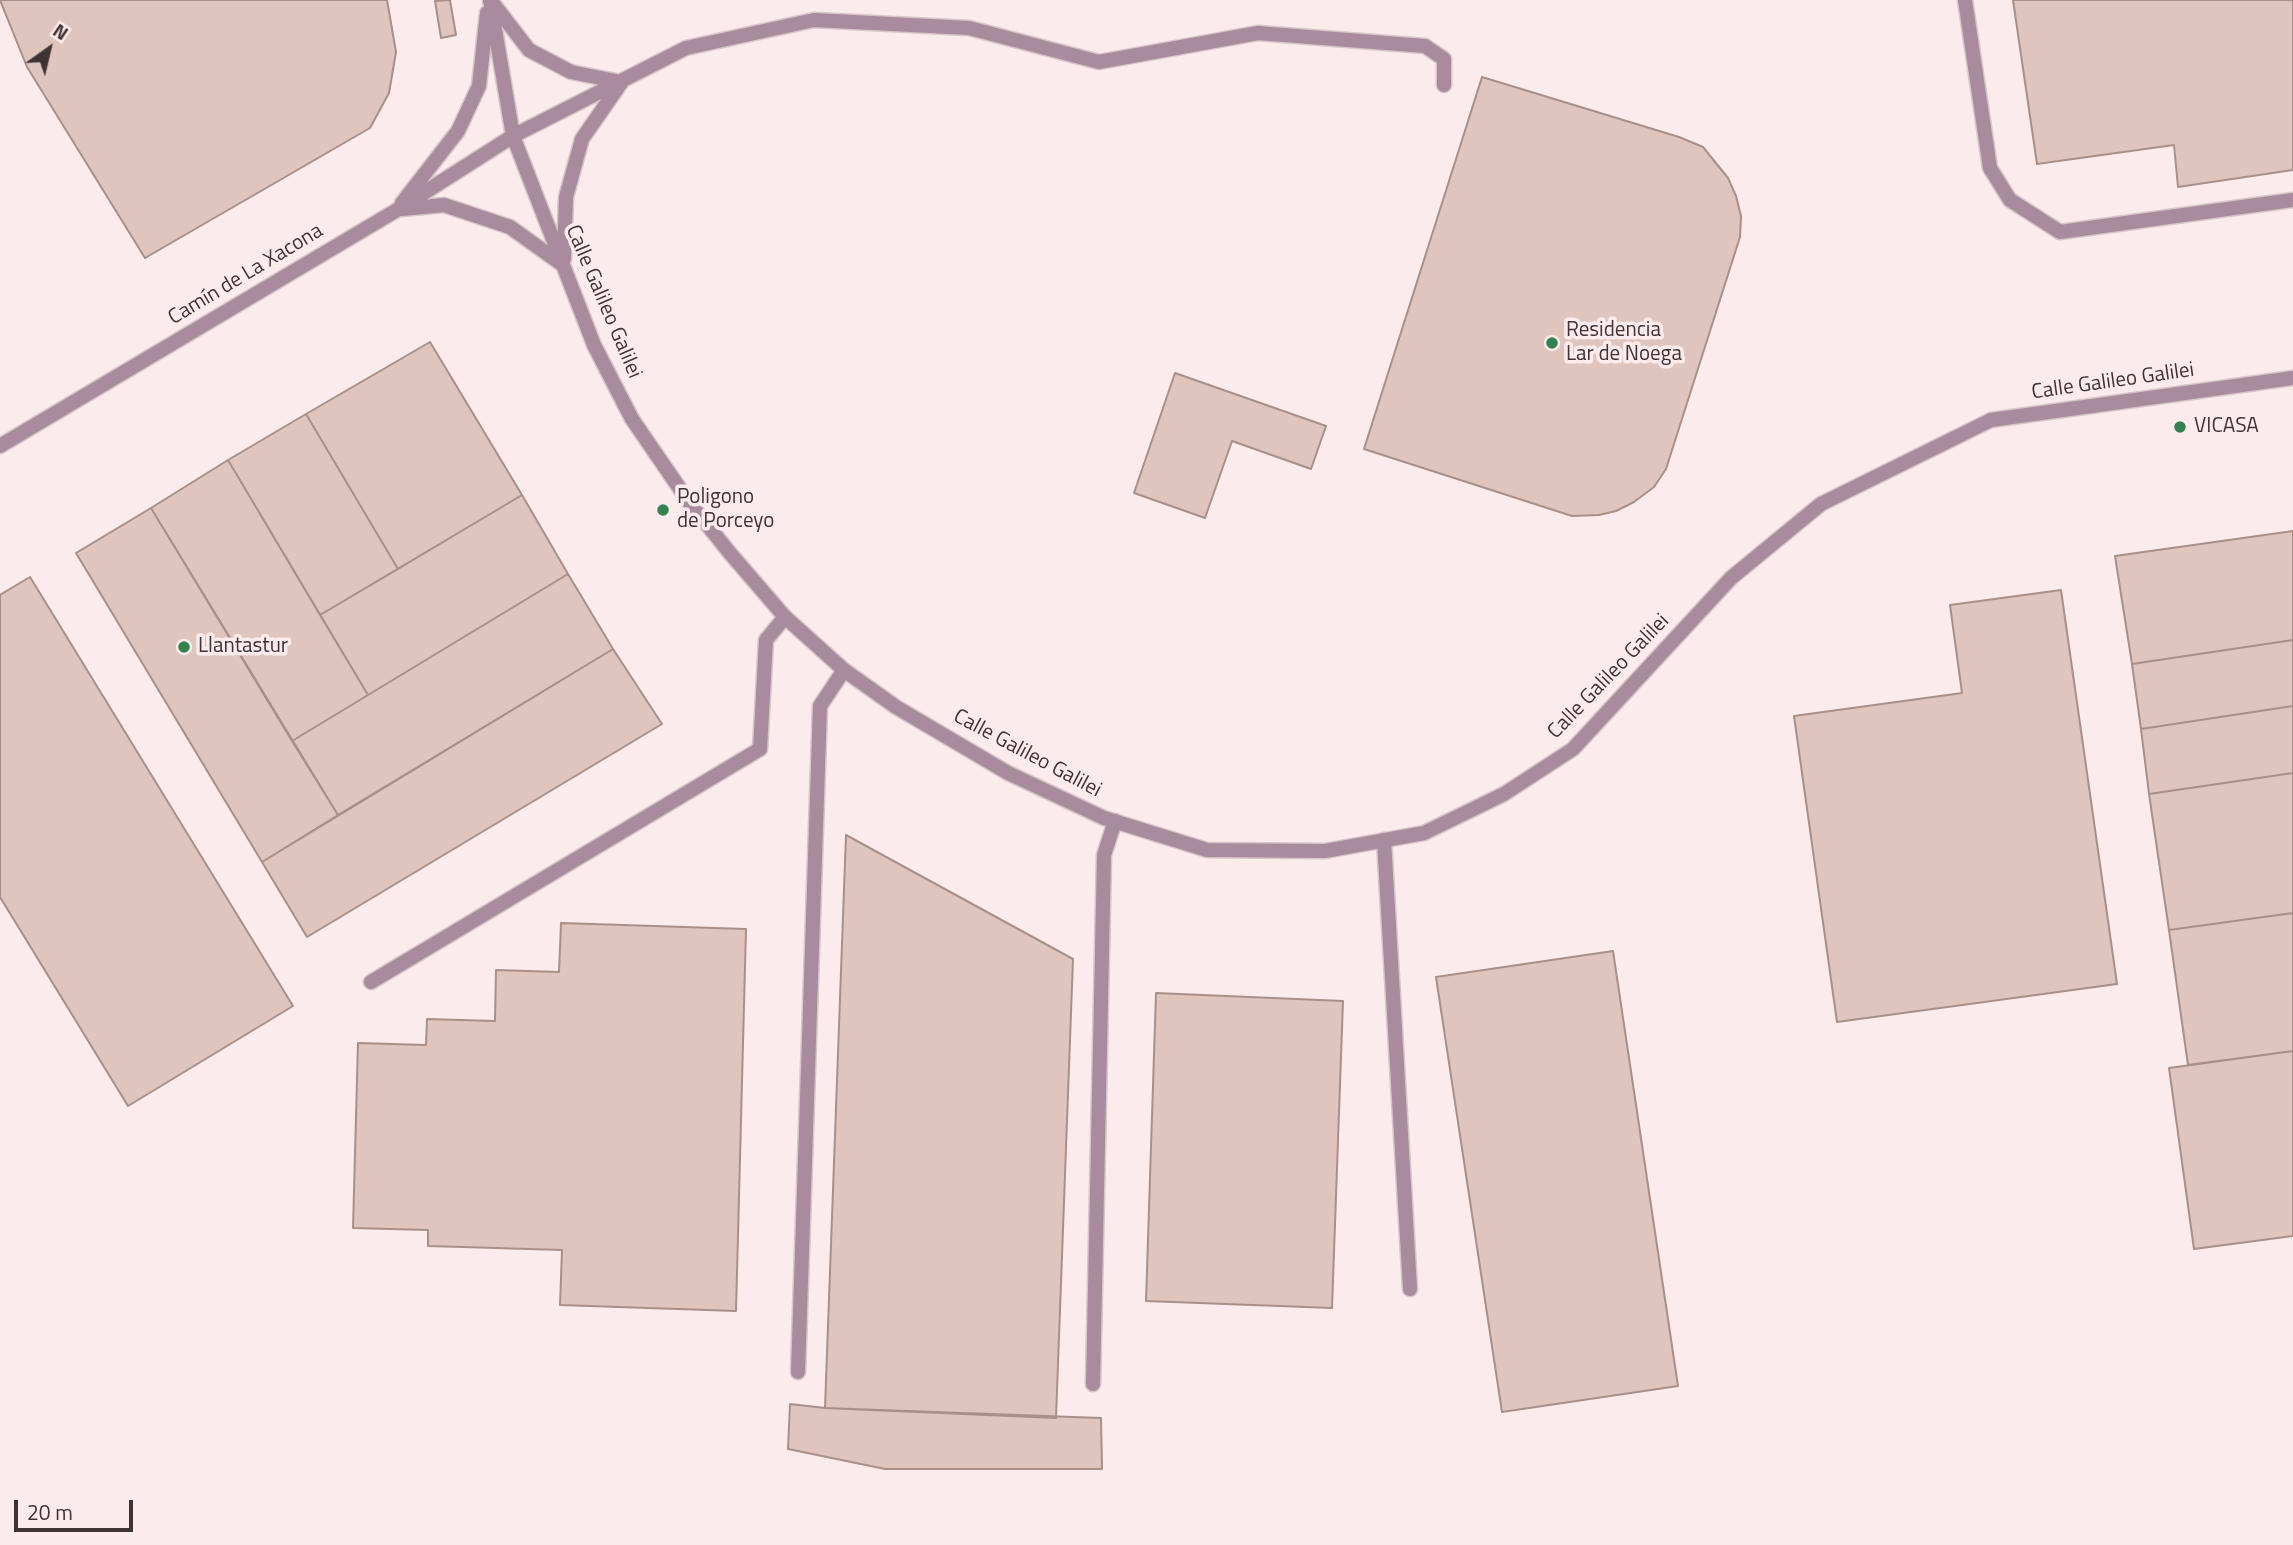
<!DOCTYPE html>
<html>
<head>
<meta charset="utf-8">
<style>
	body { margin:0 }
	#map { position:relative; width:2293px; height:1545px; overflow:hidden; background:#fcebed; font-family:"Titillium Web",sans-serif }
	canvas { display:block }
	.north { position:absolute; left:14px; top:14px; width:70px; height:70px; -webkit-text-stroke:5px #fcebed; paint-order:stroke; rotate:34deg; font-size:19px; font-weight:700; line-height:28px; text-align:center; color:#3f3435 }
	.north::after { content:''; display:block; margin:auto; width:24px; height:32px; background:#3f3435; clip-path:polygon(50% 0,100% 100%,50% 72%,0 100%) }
	.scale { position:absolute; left:14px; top:1500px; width:119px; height:32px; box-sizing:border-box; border:4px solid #3f3435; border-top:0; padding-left:9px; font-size:21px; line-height:24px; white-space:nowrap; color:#3f3435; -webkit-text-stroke:5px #fcebed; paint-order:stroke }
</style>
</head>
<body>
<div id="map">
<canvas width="2293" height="1545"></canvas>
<div class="north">N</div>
<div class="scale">20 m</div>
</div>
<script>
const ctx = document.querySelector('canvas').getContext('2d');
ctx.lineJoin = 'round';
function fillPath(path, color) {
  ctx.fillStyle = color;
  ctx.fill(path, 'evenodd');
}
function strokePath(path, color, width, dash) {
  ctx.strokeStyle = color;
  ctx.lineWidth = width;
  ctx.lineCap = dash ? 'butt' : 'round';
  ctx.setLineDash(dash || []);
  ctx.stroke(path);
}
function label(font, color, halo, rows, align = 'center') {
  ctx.font = font + ' "Titillium Web",sans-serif';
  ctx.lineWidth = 7;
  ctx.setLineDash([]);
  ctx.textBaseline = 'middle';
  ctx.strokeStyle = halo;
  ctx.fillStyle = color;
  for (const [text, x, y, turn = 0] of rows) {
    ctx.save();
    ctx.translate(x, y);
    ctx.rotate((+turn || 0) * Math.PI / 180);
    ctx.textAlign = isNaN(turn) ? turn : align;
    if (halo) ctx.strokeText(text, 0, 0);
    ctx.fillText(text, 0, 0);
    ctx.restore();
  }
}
const building = new Path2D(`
	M 0,0 L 387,0 L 396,52 L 389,93 L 370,128 L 145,258 L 27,67 Z
	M 450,0 L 456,35 L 441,38 L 435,1 Z
	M 2013,0 L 2293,0 L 2293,170 L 2178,187 L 2174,145 L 2037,164 Z
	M 1482,77 L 1679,137 L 1703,147 L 1728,178 L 1736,196 L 1741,216 L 1740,237 L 1666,469 L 1654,487 L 1634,502 L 1616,511 L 1599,515 L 1572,516 L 1364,449 Z
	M 430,342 L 522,495 L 398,569 L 306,414 Z
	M 1175,373 L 1326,426 L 1311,469 L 1232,441 L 1205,518 L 1134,493 Z
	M 306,414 L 398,569 L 320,615 L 228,460 Z
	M 228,460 L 368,695 L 292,741 L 151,508 Z
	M 522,495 L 568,574 L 368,695 L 320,615 Z
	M 151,508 L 338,815 L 262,862 L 76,553 Z
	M 2293,531 L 2293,640 L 2132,664 L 2115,556 Z
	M 568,574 L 613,649 L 338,815 L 292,741 Z
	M 30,577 L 293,1006 L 128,1106 L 0,897 L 0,595 Z
	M 2061,590 L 2117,984 L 1837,1022 L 1794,716 L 1962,693 L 1950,605 Z
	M 2293,640 L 2293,706 L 2141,729 L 2132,664 Z
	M 613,649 L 662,724 L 307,937 L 262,862 Z
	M 2293,706 L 2293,773 L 2149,794 L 2141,729 Z
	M 2293,773 L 2293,913 L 2169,930 L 2149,794 Z
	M 846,835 L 1073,959 L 1056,1418 L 825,1408 Z
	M 2293,913 L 2293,1051 L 2188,1065 L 2169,930 Z
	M 561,923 L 746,929 L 736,1311 L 560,1305 L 562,1250 L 428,1246 L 428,1230 L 353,1228 L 358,1043 L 426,1045 L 427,1019 L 495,1021 L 496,970 L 559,972 Z
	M 1613,951 L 1678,1386 L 1502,1412 L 1436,977 Z
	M 1156,993 L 1343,1001 L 1332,1308 L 1146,1301 Z
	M 2293,1051 L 2293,1236 L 2194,1249 L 2169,1068 Z
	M 790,1404 L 825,1408 L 1101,1418 L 1102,1469 L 885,1469 L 788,1449 Z`);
const lane = new Path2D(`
	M 1965,0 L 1990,168 L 2010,200 L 2060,232 L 2293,200
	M 1384,840 L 1410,1289
	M 371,982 L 760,749 L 766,640 L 785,617
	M 798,1372 L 820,706 L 844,670
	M 1093,1384 L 1104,855 L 1115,821`);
const street = new Path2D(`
	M 490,0 L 513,136 L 594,345 L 632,419 L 689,502 L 729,552 L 785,617 L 844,670 L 896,707 L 1008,773 L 1104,818 L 1207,850 L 1325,851 L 1424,833 L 1504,794 L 1573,749 L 1731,578 L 1821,504 L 1991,420 L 2293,378
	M 492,2 L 529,50 L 571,72 L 621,82
	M 402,203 L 458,131 L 479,86 L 487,13
	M 402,209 L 444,205 L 510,227 L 563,265
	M 564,259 L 566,197 L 582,139 L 621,83
	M 0,446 L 397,210 L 513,136 L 686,48 L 814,20 L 969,28 L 1099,62 L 1258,33 L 1425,46 L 1444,59 L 1444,85`);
const markers = [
	[1552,343,7,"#358251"],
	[2180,427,7,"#358251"],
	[663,510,7,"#358251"],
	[184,647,7,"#358251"]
];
const streetNames = [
	["Camín de La Xacona",246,275,-31],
	["Calle Galileo Galilei",603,302,67],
	["Calle Galileo Galilei",2113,382,-8],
	["Calle Galileo Galilei",1609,677,-46],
	["Calle Galileo Galilei",1027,754,28]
];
const poiNames = [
	["Residencia",1566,331],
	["Lar de Noega",1566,355],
	["VICASA",2194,427],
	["Poligono",677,498],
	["de Porceyo",677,522],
	["Llantastur",198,647]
];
fillPath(building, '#dfc5bd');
strokePath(building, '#a89088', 2);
strokePath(lane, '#d6c6c8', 17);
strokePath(street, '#d6c6c8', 17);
strokePath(lane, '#a98b9e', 14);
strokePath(street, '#a98b9e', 14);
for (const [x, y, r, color] of markers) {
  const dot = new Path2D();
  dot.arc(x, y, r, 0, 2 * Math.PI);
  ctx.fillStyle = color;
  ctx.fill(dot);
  strokePath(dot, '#fcebed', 2.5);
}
label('21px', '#3f3435', '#fcebed', streetNames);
label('21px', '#3f3435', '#fcebed', poiNames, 'left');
</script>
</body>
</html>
